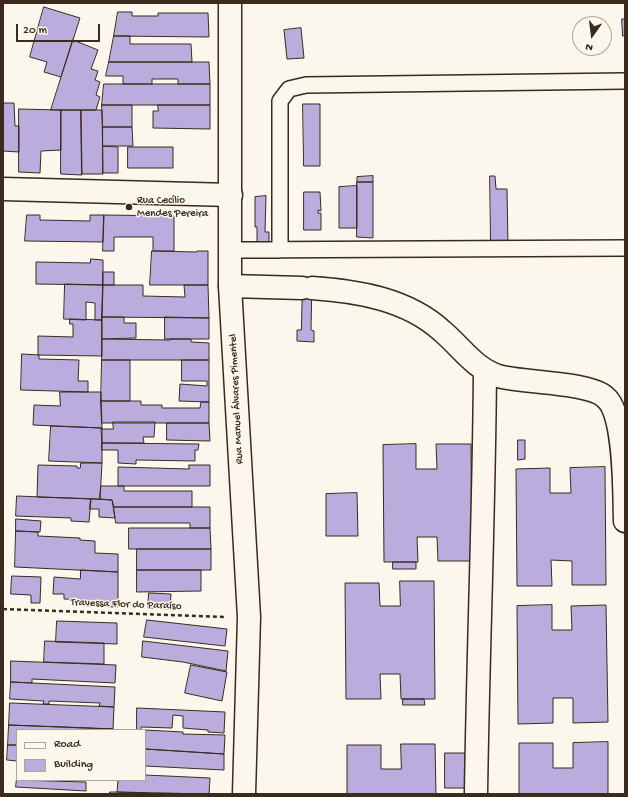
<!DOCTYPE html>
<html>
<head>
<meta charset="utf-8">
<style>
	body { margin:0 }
	#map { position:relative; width:628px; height:797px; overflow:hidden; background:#fbf7ec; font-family:"Gochi Hand",sans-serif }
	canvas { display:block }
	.frame { position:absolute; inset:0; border:4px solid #3b2a1e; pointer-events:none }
	.legend { position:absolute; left:16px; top:729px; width:130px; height:52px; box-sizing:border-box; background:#fbf7ec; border:1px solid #aea59a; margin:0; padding:5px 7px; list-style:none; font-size:12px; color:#3b2a1e }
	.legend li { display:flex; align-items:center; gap:8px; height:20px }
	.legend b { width:20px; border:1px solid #aea59a }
	.north { position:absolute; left:572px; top:16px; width:40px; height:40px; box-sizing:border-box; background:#fbf7ec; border:1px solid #aea59a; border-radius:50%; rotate:194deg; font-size:11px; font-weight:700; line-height:16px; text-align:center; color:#3b2a1e }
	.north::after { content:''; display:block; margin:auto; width:14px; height:18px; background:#3b2a1e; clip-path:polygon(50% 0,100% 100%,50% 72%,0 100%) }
	.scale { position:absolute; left:16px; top:24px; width:84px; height:18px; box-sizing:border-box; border:2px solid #3b2a1e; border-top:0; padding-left:5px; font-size:12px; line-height:14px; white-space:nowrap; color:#3b2a1e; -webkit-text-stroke:3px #fbf7ec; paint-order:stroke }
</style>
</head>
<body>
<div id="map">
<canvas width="628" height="797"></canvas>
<div class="frame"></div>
<ul class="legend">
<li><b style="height:5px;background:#fbf7ec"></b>Road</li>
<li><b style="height:11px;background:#baaddd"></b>Building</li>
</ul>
<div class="north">N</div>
<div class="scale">20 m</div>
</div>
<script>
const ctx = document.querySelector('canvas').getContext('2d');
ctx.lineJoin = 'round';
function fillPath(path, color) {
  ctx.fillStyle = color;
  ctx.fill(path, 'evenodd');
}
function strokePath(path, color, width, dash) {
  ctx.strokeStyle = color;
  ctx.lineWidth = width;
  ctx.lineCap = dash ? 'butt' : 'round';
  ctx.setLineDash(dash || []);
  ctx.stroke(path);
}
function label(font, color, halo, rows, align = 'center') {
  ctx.font = font + ' "Gochi Hand",sans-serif';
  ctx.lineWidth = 3;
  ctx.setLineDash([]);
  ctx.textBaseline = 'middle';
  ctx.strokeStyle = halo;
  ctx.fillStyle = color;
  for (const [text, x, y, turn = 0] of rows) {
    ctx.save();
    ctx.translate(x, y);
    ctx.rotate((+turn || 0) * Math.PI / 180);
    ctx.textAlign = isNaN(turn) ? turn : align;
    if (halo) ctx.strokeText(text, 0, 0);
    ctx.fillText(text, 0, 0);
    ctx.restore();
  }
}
const building = new Path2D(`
	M 44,7 L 80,18 L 61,77 L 44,72 L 47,62 L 30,57 Z
	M 118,12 L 132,12 L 132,16 L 158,16 L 158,13 L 208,13 L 209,37 L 114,36 Z
	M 622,19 L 625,19 L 625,35 L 623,36 Z
	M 301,28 L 304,58 L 287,59 L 284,30 Z
	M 114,36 L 130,36 L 130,44 L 191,44 L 192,62 L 109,62 Z
	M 73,40 L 98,50 L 91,69 L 98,71 L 95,80 L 100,82 L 96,95 L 100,97 L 96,110 L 51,110 Z
	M 109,62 L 209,62 L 210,84 L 178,84 L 178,79 L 152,79 L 152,84 L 123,84 L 123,76 L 106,76 Z
	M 104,84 L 210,84 L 210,105 L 102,105 Z
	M 3,103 L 14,103 L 15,126 L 19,126 L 19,152 L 3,151 Z
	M 303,104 L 320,104 L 320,166 L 304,166 Z
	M 102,105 L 132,105 L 132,127 L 103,127 Z
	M 158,105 L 210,105 L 210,129 L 153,128 L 153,111 L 158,111 Z
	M 19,109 L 61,110 L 61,150 L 41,151 L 40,173 L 19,172 Z
	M 61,110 L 81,110 L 82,175 L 61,174 Z
	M 81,110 L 102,110 L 103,174 L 82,174 Z
	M 103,127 L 132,127 L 133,146 L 103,146 Z
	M 103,146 L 118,147 L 118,173 L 103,173 Z
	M 128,147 L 173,147 L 173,168 L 128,168 Z
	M 373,176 L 373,182 L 357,182 L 357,177 Z
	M 490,176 L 495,176 L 496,189 L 507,189 L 508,244 L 491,244 Z
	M 357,182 L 373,182 L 373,238 L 357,237 Z
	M 357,186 L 357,228 L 339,228 L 339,187 Z
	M 304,192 L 320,192 L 321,211 L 318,210 L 318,213 L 321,213 L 321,230 L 304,230 Z
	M 266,196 L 265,232 L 269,232 L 269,245 L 257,245 L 257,227 L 255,227 L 255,197 Z
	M 27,215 L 40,215 L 40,220 L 90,221 L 90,215 L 104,215 L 103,242 L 25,241 Z
	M 104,215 L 174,216 L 174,251 L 153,251 L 153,237 L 114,237 L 114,251 L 103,251 Z
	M 152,251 L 197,252 L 197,251 L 208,251 L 208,285 L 150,285 Z
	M 91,259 L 103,260 L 103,285 L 36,284 L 36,262 L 90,263 Z
	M 103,272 L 114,272 L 114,285 L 103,285 Z
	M 303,278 L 312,278 L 311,330 L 314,331 L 314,342 L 297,341 L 297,330 L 301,330 Z
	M 65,284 L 103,285 L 102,320 L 95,320 L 95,303 L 86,302 L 86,320 L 64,319 Z
	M 103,285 L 143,285 L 143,296 L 185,297 L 184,285 L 208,285 L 209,318 L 102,317 Z
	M 102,317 L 124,317 L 124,323 L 136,323 L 136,338 L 102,339 Z
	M 165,317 L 209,318 L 209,339 L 165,339 Z
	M 70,319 L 102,320 L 102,356 L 38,355 L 38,336 L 73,337 L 73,324 L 70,324 Z
	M 102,339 L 170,340 L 170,339 L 191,339 L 191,342 L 209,343 L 209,360 L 102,360 Z
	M 22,354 L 39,355 L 39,359 L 79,360 L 78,381 L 88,381 L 88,392 L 21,390 Z
	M 102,360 L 130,360 L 130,401 L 101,401 Z
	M 182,360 L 209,360 L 209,402 L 179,401 L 180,384 L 207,386 L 207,381 L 182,381 Z
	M 60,392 L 101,392 L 102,428 L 33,425 L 34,405 L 60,406 Z
	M 101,401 L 141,401 L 141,405 L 162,405 L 162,408 L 200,408 L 201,402 L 209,402 L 209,423 L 102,423 Z
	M 113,422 L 155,422 L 154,437 L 143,437 L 144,443 L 102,443 L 101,429 L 113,429 Z
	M 167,423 L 209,423 L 210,441 L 167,440 Z
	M 51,426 L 102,428 L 102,463 L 49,461 Z
	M 518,440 L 525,440 L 525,459 L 518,460 Z
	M 102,443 L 199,444 L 198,450 L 195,450 L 195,461 L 136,460 L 136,464 L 118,463 L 118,450 L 102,450 Z
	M 416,444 L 416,469 L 437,469 L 436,444 L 471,444 L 472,561 L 438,561 L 437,537 L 417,537 L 418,562 L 384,562 L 383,445 Z
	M 81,463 L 102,463 L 100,499 L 37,497 L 38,465 L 77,466 L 77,468 L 80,468 Z
	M 189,465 L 210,465 L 210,486 L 118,486 L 118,467 L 189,469 Z
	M 605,467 L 606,585 L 572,585 L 572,561 L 551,560 L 552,586 L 517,586 L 516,469 L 550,468 L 550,493 L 571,493 L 570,468 Z
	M 101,486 L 124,486 L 124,491 L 192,491 L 192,507 L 114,507 L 112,500 L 100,499 Z
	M 357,493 L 358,536 L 326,536 L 326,494 Z
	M 17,496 L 91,499 L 89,522 L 71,521 L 71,518 L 16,516 Z
	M 91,499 L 112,500 L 115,518 L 99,517 L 99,509 L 90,509 Z
	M 114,507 L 210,507 L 210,528 L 190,528 L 190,523 L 116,523 Z
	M 16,519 L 41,521 L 40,532 L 16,531 Z
	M 129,528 L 210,528 L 211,549 L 129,549 Z
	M 16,531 L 38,532 L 38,536 L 80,538 L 80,540 L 95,541 L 95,553 L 118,554 L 118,572 L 15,567 Z
	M 137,549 L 211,549 L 211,570 L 137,570 Z
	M 393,562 L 416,562 L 416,569 L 393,569 Z
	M 81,570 L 118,572 L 118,607 L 89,606 L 90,600 L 64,599 L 64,594 L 53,594 L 54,577 L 80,579 Z
	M 137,570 L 201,570 L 201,591 L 137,592 Z
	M 12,576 L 41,577 L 40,603 L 31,603 L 31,595 L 11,594 Z
	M 400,581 L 434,581 L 435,699 L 401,699 L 400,674 L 380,674 L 381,699 L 346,699 L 345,583 L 379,583 L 380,606 L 400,606 Z
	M 149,593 L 171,594 L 170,609 L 148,608 Z
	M 552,605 L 552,630 L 572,630 L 571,606 L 606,605 L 608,722 L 573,723 L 573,698 L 553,698 L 553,723 L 518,724 L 517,606 Z
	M 147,620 L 227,629 L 225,646 L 144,637 Z
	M 57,621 L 117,623 L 117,644 L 56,642 Z
	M 45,641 L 104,643 L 104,664 L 44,662 Z
	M 143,641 L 228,651 L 226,671 L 183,662 L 142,657 Z
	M 11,661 L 116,665 L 115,683 L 32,679 L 32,683 L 11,682 Z
	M 191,665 L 227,672 L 222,701 L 185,693 Z
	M 11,682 L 115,687 L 114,707 L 99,706 L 100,703 L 49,701 L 49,704 L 43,704 L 44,701 L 10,699 Z
	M 403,699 L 424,699 L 425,705 L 403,705 Z
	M 10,703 L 114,707 L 113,729 L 9,725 Z
	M 137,708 L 225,712 L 224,733 L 208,732 L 208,730 L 183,728 L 183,716 L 173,715 L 172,728 L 141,727 L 141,730 L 137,730 Z
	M 9,725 L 89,728 L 113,729 L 17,730 L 17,745 L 8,745 Z
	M 145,730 L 183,732 L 183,734 L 225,735 L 224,754 L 145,749 Z
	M 608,742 L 608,794 L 519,794 L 519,743 L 553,743 L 553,768 L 573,768 L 573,743 Z
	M 401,744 L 435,744 L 436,794 L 347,794 L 347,745 L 381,745 L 381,769 L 401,769 Z
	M 8,745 L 17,745 L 17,761 L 7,760 Z
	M 145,749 L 224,754 L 224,770 L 145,766 Z
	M 445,753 L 465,753 L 465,788 L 445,788 Z
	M 17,775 L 17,780 L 86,782 L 86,791 L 16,787 Z
	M 145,775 L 210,778 L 209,794 L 117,792 L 118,780 L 145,780 Z
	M 110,792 L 117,792 L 165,794 L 110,794 Z`);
const path = new Path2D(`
	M 3,609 L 224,617`);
const service = new Path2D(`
	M 231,250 L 625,248
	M 280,250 L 280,101 L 289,89 L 306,85 L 625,81`);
const minor = new Path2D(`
	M 3,189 L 231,195
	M 230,286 L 302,288
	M 312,288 C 357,291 407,299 442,331 C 461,347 474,368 498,376 C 523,383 588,382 605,397 C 626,414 624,493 625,521
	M 476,794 C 478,653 484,512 485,370`);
const tertiary = new Path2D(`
	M 230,3 L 230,286 L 249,617 L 244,794`);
const markers = [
	[129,207,4,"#3b2a1e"]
];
const poiNames = [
	["Rua Cecílio",137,201],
	["Mendes Pereira",137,214]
];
const streetNames = [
	["Rua Manuel Álvares Pimentel",237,399,-93],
	["Travessa Flor do Paraíso",126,605,2]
];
fillPath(building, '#baaddd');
strokePath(building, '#3b2a1e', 1);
strokePath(service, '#3b2a1e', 18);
strokePath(minor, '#3b2a1e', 25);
strokePath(tertiary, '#3b2a1e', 25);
strokePath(path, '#3b2a1e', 2.5, [4, 3]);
strokePath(service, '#fbf7ec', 15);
strokePath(minor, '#fbf7ec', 22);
strokePath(tertiary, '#fbf7ec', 22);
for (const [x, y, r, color] of markers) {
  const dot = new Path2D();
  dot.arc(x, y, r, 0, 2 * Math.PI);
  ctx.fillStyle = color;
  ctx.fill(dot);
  strokePath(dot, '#fbf7ec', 1.5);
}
label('11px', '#3b2a1e', '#fbf7ec', poiNames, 'left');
label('11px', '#3b2a1e', '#fbf7ec', streetNames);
</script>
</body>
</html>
